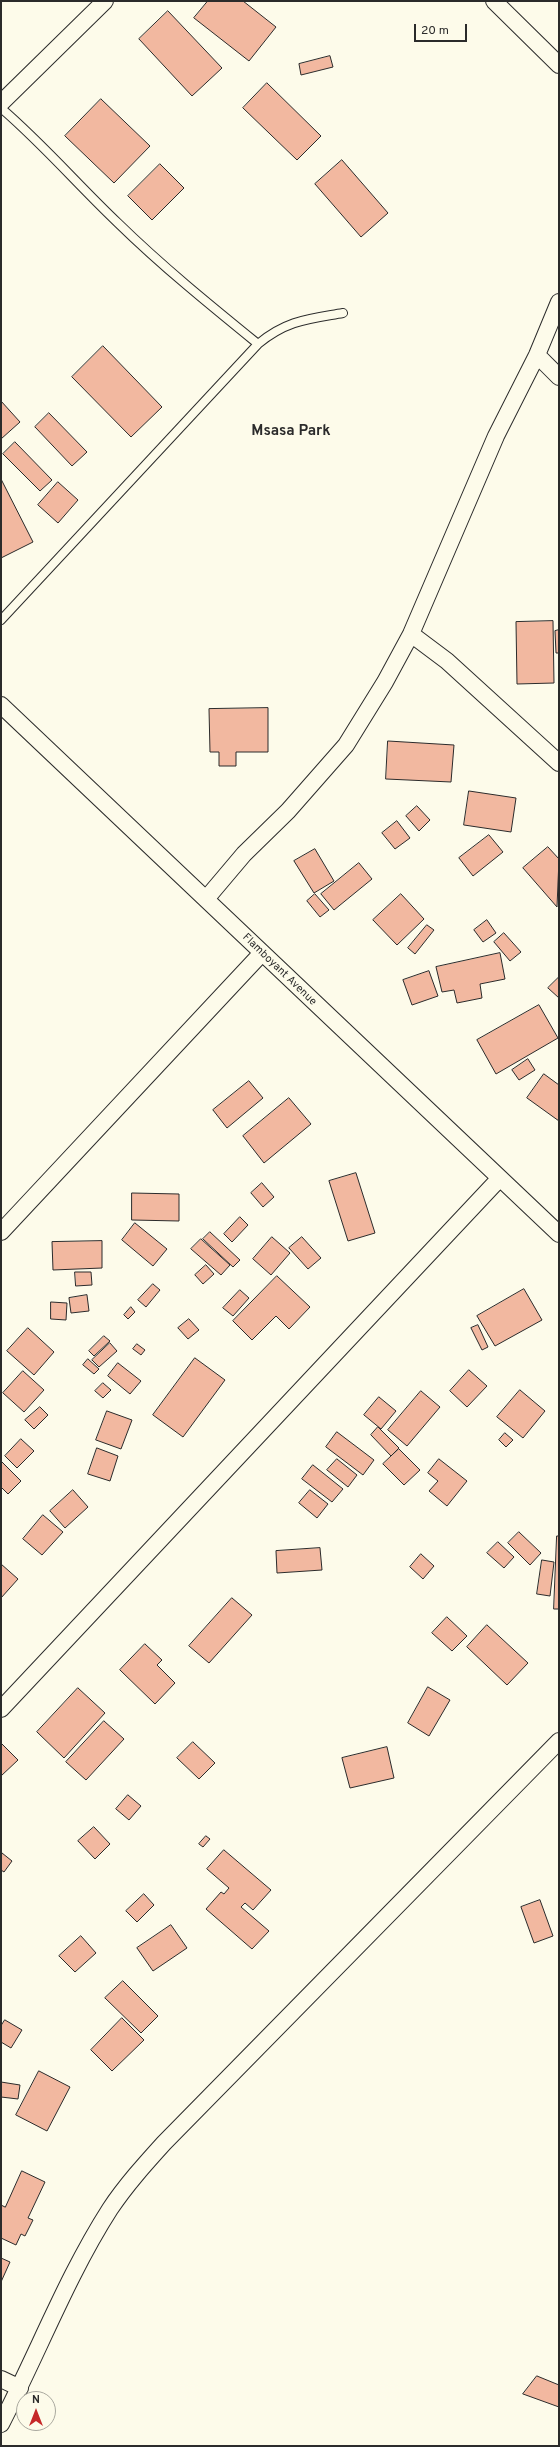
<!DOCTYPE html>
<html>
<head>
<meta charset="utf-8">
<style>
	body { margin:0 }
	#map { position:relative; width:560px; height:2447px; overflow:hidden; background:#fdfbea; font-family:Overpass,sans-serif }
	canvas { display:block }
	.frame { position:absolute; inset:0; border:2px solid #2b2b2b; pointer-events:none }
	.north { position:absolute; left:16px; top:2391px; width:40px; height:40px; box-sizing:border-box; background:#fdfbea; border:1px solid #a9a89e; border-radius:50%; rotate:0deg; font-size:11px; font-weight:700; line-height:16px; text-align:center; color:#2b2b2b }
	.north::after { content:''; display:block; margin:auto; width:14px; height:18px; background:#c62828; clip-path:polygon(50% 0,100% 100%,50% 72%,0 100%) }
	.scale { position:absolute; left:414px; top:24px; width:53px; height:18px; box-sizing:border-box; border:2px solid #2b2b2b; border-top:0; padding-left:5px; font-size:12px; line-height:14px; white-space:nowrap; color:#2b2b2b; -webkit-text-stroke:3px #fdfbea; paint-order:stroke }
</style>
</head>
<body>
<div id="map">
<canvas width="560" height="2447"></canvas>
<div class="frame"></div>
<div class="north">N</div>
<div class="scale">20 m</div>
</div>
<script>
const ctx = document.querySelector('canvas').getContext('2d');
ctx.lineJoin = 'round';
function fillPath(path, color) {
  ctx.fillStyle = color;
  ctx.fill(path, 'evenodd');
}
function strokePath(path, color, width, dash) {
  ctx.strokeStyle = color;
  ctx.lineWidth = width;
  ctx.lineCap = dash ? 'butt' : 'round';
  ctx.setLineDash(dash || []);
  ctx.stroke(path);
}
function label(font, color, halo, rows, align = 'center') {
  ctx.font = font + ' Overpass,sans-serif';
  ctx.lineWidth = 3;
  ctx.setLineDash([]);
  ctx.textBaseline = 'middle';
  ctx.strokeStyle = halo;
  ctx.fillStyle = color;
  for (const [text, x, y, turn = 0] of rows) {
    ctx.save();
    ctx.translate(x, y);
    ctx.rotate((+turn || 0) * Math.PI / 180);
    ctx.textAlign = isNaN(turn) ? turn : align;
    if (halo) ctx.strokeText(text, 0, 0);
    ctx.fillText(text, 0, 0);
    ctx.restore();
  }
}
const building = new Path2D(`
	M 208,1 L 243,1 L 276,27 L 249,61 L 194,18 Z
	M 168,11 L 222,68 L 192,96 L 139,39 Z
	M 330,56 L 333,67 L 301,75 L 299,64 Z
	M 267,83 L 321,136 L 297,160 L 243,108 Z
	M 101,99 L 150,146 L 114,183 L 65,136 Z
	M 342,160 L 388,213 L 361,237 L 315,184 Z
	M 160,164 L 184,188 L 152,220 L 128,196 Z
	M 103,346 L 162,407 L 131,437 L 72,377 Z
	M 1,401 L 20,422 L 1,439 Z
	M 49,413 L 87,452 L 72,466 L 35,427 Z
	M 15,442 L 52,480 L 40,491 L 3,454 Z
	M 1,479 L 33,542 L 1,558 Z
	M 58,482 L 78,500 L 58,523 L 38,505 Z
	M 553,621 L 554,683 L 517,684 L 516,622 Z
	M 559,630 L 559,653 L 556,653 L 555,631 Z
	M 268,708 L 268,752 L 236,752 L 236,766 L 219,766 L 219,752 L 210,752 L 209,709 Z
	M 388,741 L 454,745 L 451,782 L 386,779 Z
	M 469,791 L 516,798 L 511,832 L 464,825 Z
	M 417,806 L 430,820 L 419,831 L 406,816 Z
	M 397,821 L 410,838 L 395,849 L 382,833 Z
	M 489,835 L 503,852 L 473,876 L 459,858 Z
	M 548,847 L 559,859 L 557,907 L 523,868 Z
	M 315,849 L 334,881 L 314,893 L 294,861 Z
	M 359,863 L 372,879 L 334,910 L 321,894 Z
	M 315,894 L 329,910 L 320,917 L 307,901 Z
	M 401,894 L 424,919 L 397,945 L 373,920 Z
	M 487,920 L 496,933 L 483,942 L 474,930 Z
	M 427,925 L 434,930 L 415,954 L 408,948 Z
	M 504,933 L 521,952 L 510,961 L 494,942 Z
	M 500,953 L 505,979 L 480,984 L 482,998 L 457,1003 L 454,990 L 442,992 L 436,967 Z
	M 429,971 L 438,996 L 412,1005 L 403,980 Z
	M 559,977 L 559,998 L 548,988 Z
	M 539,1005 L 558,1038 L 496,1074 L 477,1040 Z
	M 528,1059 L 535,1070 L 519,1080 L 512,1070 Z
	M 544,1074 L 559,1085 L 559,1121 L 527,1098 Z
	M 249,1081 L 263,1098 L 227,1128 L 213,1110 Z
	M 289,1098 L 311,1124 L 264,1163 L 243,1136 Z
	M 356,1173 L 375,1233 L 348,1241 L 329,1181 Z
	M 262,1183 L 274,1197 L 263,1207 L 251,1193 Z
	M 132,1193 L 179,1194 L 179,1221 L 132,1220 Z
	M 240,1217 L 248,1225 L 232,1242 L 224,1234 Z
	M 135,1223 L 167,1249 L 153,1266 L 122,1240 Z
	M 210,1232 L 240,1260 L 233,1267 L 203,1239 Z
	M 272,1237 L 290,1253 L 271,1275 L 253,1259 Z
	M 302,1237 L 321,1258 L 308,1269 L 289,1248 Z
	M 201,1239 L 230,1265 L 221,1275 L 191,1249 Z
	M 102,1241 L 102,1268 L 53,1270 L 52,1242 Z
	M 206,1265 L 214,1274 L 203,1284 L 195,1275 Z
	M 75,1272 L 91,1272 L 92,1285 L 76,1286 Z
	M 277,1276 L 310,1307 L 289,1329 L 276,1316 L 252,1340 L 233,1321 Z
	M 153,1284 L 160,1290 L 146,1307 L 138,1300 Z
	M 524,1289 L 542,1320 L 495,1346 L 477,1316 Z
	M 240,1290 L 249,1298 L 233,1316 L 223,1308 Z
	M 87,1295 L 89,1311 L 71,1313 L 69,1298 Z
	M 51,1302 L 67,1303 L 66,1320 L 51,1319 Z
	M 131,1307 L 135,1312 L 128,1319 L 124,1315 Z
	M 189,1319 L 199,1330 L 188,1339 L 178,1328 Z
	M 478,1325 L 488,1347 L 482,1350 L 471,1328 Z
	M 28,1328 L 54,1352 L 34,1375 L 7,1351 Z
	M 104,1336 L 110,1341 L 94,1356 L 89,1351 Z
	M 110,1343 L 117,1351 L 99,1367 L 92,1360 Z
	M 137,1344 L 145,1350 L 141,1355 L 133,1349 Z
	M 195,1358 L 225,1380 L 183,1437 L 153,1415 Z
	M 88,1359 L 99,1369 L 94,1374 L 83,1365 Z
	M 118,1363 L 141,1381 L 130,1394 L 108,1376 Z
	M 469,1370 L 487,1386 L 467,1407 L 450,1391 Z
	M 23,1371 L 44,1390 L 24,1412 L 3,1393 Z
	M 103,1383 L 111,1390 L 103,1398 L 95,1391 Z
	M 520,1390 L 545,1411 L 523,1438 L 497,1417 Z
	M 421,1391 L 440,1407 L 407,1446 L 388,1430 Z
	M 379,1397 L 396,1411 L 381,1429 L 364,1415 Z
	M 40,1407 L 48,1415 L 34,1429 L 25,1420 Z
	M 107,1411 L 132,1420 L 121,1449 L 96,1440 Z
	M 378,1427 L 399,1448 L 391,1456 L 371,1435 Z
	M 337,1432 L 374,1460 L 363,1475 L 326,1447 Z
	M 505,1433 L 513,1440 L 506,1447 L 499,1440 Z
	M 21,1439 L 34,1451 L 17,1468 L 5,1456 Z
	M 97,1448 L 118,1456 L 110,1481 L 88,1474 Z
	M 399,1449 L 420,1470 L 404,1485 L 383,1464 Z
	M 337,1459 L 357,1475 L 348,1487 L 327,1470 Z
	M 439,1459 L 467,1481 L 447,1506 L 429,1491 L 438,1481 L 428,1473 Z
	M 1,1461 L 21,1481 L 8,1494 L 1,1487 Z
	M 313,1465 L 343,1489 L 332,1502 L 302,1479 Z
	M 73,1490 L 88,1507 L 65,1528 L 50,1511 Z
	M 310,1490 L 328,1504 L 317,1518 L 299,1503 Z
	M 43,1515 L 63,1532 L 42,1555 L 23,1539 Z
	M 519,1532 L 541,1553 L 530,1565 L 508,1543 Z
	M 557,1536 L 559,1536 L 559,1609 L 554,1609 Z
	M 498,1542 L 514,1557 L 504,1568 L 487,1553 Z
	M 320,1548 L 322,1570 L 277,1573 L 276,1551 Z
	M 421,1554 L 434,1566 L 423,1579 L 410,1567 Z
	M 542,1560 L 554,1562 L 550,1596 L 537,1594 Z
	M 1,1564 L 18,1579 L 1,1598 Z
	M 232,1598 L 252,1615 L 209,1663 L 189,1646 Z
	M 447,1617 L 467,1636 L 452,1651 L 432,1633 Z
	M 487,1625 L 528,1663 L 507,1685 L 467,1647 Z
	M 145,1644 L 162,1660 L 157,1665 L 175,1683 L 155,1704 L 120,1670 Z
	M 428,1687 L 450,1700 L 429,1736 L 408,1723 Z
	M 78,1688 L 105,1713 L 64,1758 L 37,1732 Z
	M 104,1721 L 124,1739 L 86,1780 L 66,1762 Z
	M 193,1742 L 215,1763 L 199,1779 L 177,1758 Z
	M 1,1743 L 18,1760 L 1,1776 Z
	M 387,1747 L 394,1778 L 350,1788 L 342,1758 Z
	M 128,1795 L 141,1806 L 129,1820 L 116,1809 Z
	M 94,1827 L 110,1844 L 95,1859 L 78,1841 Z
	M 206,1836 L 210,1839 L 203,1847 L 199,1844 Z
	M 224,1850 L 271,1890 L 253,1910 L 245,1903 L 241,1907 L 269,1931 L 252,1949 L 206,1909 L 221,1892 L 224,1894 L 229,1888 L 207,1869 Z
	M 2,1853 L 12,1861 L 4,1872 L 1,1870 Z
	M 144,1894 L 154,1905 L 137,1922 L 126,1911 Z
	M 540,1900 L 553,1936 L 534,1943 L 521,1907 Z
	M 171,1925 L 187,1948 L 153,1971 L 137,1948 Z
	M 81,1936 L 96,1953 L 75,1972 L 59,1956 Z
	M 123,1981 L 158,2016 L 141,2033 L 105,1998 Z
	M 122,2018 L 144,2040 L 112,2071 L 91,2050 Z
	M 5,2020 L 22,2030 L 11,2048 L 1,2042 L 1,2026 Z
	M 39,2071 L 70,2087 L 47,2131 L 16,2115 Z
	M 1,2082 L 20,2085 L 18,2099 L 1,2097 Z
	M 22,2171 L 45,2182 L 28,2218 L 33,2220 L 25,2236 L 21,2234 L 16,2245 L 1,2238 L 1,2205 L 5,2207 Z
	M 1,2258 L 10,2262 L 1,2282 Z
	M 537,2376 L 559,2385 L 559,2407 L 523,2394 Z`);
const lane = new Path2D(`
	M 1,108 C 43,144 78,185 118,223 C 162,266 210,305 258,344
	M 1,620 L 258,344 C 287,320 309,319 343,313`);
const street = new Path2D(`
	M 494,1 L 559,65
	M 1,103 L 105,1
	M 537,355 L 559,377
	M 411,634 L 447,661 L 559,763
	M 1,705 L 559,1234
	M 206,899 L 244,854 L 288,811 L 346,745 L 385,682 L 411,634 L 496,436 L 537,355 L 559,302
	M 1,1232 L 261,954
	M 1,1709 L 500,1178
	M 1,2379 L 20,2388
	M 1,2424 C 38,2353 67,2276 110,2209 C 126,2185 145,2164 164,2143 L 559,1741`);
const streetNames = [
	["Flamboyant Avenue",279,970,44]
];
const districtNames = [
	["Msasa Park",291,432]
];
fillPath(building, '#f2b8a0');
strokePath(building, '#2b2b2b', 1);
strokePath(lane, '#2b2b2b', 10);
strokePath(street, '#2b2b2b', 18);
strokePath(lane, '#fdfbea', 8);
strokePath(street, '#fdfbea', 16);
label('11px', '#2b2b2b', '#fdfbea', streetNames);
label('bold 15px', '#2b2b2b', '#fdfbea', districtNames);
</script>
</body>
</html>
